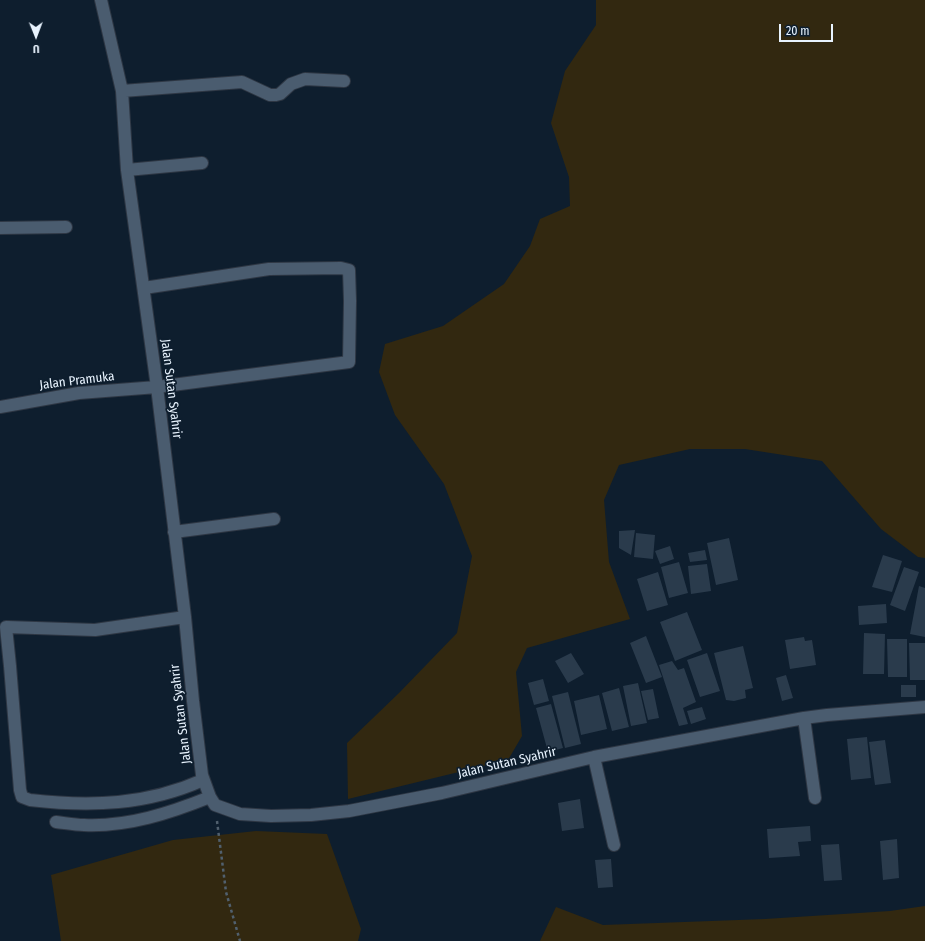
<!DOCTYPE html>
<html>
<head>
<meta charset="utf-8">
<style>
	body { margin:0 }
	#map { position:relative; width:925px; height:941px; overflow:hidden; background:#0e1e2e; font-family:"Fira Sans Condensed",sans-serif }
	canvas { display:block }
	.north { position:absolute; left:16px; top:16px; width:40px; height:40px; -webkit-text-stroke:3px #0e1e2e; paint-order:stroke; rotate:179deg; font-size:11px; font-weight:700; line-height:16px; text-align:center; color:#e8f3fe }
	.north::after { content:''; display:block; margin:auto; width:14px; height:18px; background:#e8f3fe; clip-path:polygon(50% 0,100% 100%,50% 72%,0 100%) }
	.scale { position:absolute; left:779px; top:24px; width:54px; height:18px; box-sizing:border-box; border:2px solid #e8f3fe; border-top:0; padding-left:5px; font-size:12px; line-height:14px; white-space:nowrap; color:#e8f3fe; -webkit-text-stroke:3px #0e1e2e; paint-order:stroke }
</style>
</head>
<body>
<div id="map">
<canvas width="925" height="941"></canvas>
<div class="north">U</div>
<div class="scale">20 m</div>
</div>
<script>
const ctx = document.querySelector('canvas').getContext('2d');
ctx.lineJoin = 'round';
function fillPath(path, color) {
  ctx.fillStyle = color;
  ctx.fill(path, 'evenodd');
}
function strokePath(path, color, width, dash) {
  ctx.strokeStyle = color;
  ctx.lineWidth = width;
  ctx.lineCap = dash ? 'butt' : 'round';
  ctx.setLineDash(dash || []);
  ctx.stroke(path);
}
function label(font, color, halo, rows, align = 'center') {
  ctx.font = font + ' "Fira Sans Condensed",sans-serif';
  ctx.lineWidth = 3.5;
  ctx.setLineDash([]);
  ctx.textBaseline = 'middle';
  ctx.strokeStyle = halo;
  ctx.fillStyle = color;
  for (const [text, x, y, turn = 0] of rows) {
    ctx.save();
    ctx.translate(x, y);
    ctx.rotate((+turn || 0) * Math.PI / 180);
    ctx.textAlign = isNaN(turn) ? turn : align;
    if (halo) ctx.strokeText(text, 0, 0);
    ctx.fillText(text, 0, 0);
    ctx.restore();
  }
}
const green = new Path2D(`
	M 596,0 L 925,0 L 925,558 L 918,557 L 881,529 L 822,461 L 745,449 L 690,449 L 619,465 L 604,500 L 609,562 L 630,619 L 527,648 L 516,672 L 522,736 L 508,760 L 348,799 L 347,743 L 399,693 L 457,633 L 472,556 L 444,484 L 395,415 L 379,372 L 385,344 L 443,326 L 504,284 L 530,246 L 540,219 L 570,206 L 569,177 L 551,123 L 565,71 L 596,25 Z
	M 256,831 L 327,834 L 361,929 L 358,941 L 61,941 L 51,875 L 173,840 Z
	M 925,906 L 925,941 L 540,941 L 556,907 L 603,925 L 765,919 L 890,911 Z`);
const building = new Path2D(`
	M 635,530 L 631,555 L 619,548 L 619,531 Z
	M 636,533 L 655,535 L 653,559 L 634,557 Z
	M 729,538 L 738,580 L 716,585 L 707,543 Z
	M 670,546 L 674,559 L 660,564 L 655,551 Z
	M 705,550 L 707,560 L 690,562 L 688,553 Z
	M 883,555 L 902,561 L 892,592 L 872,587 Z
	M 679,562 L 688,593 L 669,598 L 661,567 Z
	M 707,564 L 711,591 L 691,594 L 688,566 Z
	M 904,567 L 919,572 L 905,611 L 890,605 Z
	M 658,572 L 668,605 L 647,611 L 637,579 Z
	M 919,586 L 925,588 L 925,637 L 910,634 Z
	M 886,604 L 887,623 L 859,625 L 858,606 Z
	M 687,612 L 702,650 L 675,661 L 660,622 Z
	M 864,633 L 885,634 L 884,674 L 863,674 Z
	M 646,636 L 662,677 L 646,683 L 630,643 Z
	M 804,637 L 805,641 L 812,640 L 816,665 L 790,669 L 785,640 Z
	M 887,639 L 907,639 L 907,677 L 888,677 Z
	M 909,643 L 925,643 L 925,680 L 910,680 Z
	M 743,646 L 753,688 L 745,690 L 746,698 L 734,701 L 726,700 L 714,653 Z
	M 571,653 L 584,674 L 568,683 L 555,661 Z
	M 707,653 L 720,691 L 700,697 L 687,660 Z
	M 672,661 L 678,670 L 684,668 L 696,702 L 683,708 L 688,724 L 679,726 L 659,665 Z
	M 786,675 L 793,698 L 782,701 L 776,678 Z
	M 543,679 L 549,701 L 534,705 L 528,683 Z
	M 638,683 L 647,723 L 631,726 L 623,686 Z
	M 901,685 L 916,685 L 916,697 L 901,697 Z
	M 619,688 L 629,727 L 612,731 L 602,693 Z
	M 653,689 L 659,718 L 648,720 L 641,691 Z
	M 568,692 L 581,744 L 565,748 L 552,696 Z
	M 599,695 L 607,729 L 581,735 L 574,701 Z
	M 551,704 L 563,748 L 548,752 L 536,708 Z
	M 702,707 L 706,719 L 691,724 L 687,711 Z
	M 867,737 L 871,778 L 851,780 L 847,739 Z
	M 885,740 L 891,783 L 875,785 L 869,742 Z
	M 580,799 L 584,828 L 562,831 L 558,803 Z
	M 810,826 L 811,841 L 798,842 L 800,856 L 769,858 L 767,829 Z
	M 897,839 L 899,878 L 883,880 L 880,841 Z
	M 839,844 L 842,880 L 824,881 L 821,845 Z
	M 611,859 L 613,887 L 598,888 L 595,860 Z`);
const path = new Path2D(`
	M 217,821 L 226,892 L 240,941`);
const street = new Path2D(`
	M 101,0 L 122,91 L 127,170 L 157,387 L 185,617 L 193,701 L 202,775 L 210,797 L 215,805 L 240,814 L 271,816 L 311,815 L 349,811 L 442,793 L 594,757 L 804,718 L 827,715 L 925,707
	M 122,91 L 242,82 L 270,95 L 276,95 L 280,94 L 291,84 L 305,79 L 344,81
	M 127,170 L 202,163
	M 0,228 L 66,227
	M 0,407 L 79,393 L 157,387 L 349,362 L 350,301 L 349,270 L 341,268 L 269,269 L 144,288
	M 174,532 L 274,519
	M 185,617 L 95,630 L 6,627 L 10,666 L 20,790 L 22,797 L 30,800 C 91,807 147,805 203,780
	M 804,718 L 815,798
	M 594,757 L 614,845
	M 56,822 C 65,823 75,825 84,825 C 128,827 170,813 210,797`);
const streetNames = [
	["Jalan Pramuka",77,381,-7],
	["Jalan Sutan Syahrir",171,389,83],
	["Jalan Sutan Syahrir",181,714,-97],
	["Jalan Sutan Syahrir",507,763,-13]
];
fillPath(green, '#322810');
fillPath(building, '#2a3b4c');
strokePath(street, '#2e3744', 14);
strokePath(path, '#51606e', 2.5, [3, 3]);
strokePath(street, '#4a5c6f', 12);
label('13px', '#e8f3fe', '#0e1e2e', streetNames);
</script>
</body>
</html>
